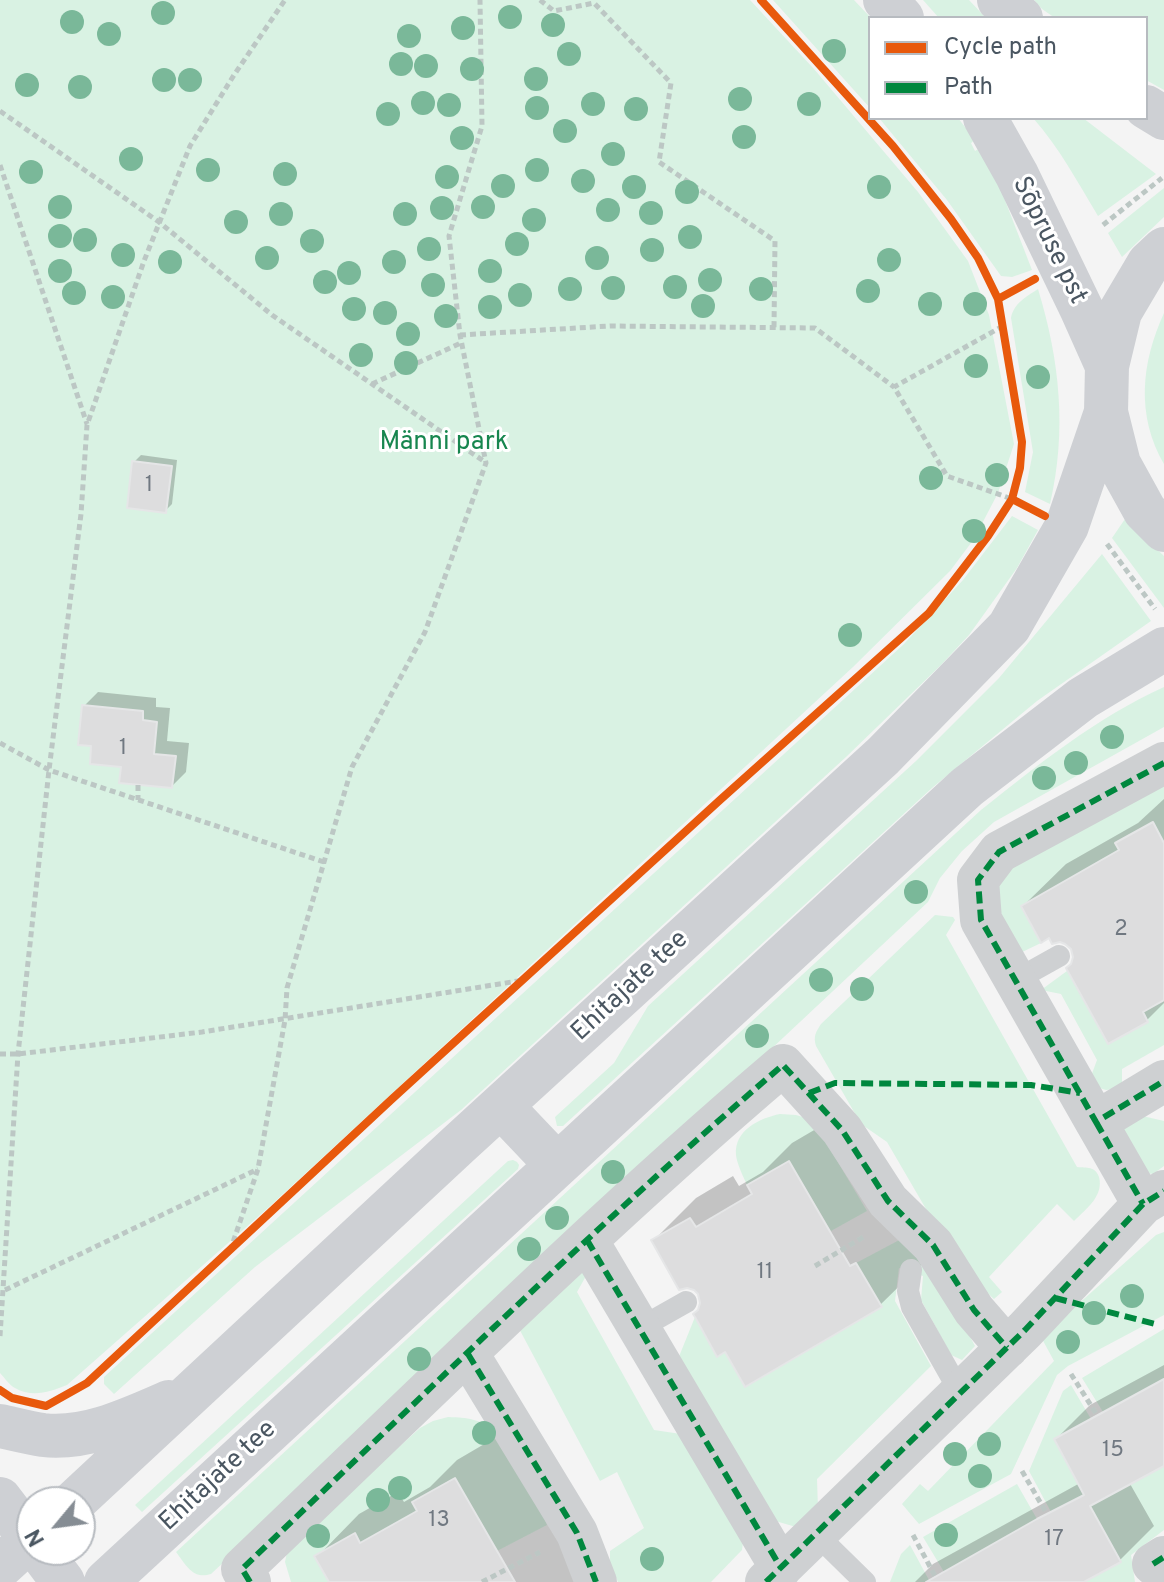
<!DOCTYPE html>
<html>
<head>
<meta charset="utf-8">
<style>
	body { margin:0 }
	#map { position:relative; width:1164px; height:1582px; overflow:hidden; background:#f4f4f4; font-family:Overpass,sans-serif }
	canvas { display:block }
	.legend { position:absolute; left:868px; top:16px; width:280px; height:104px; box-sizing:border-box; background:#fff; border:2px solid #b7bbc0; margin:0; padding:10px 14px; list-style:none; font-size:24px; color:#4a5661 }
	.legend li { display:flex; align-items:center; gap:16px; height:40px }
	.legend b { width:40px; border:2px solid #b7bbc0 }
	.north { position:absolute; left:16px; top:1486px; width:80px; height:80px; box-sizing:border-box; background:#fff; border:2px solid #b7bbc0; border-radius:50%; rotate:241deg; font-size:22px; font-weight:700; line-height:32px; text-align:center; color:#4a5661 }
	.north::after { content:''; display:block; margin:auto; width:28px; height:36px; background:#868d94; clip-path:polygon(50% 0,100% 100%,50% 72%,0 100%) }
</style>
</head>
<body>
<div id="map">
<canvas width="1164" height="1582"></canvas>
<ul class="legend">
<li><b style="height:10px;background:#e8590c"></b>Cycle path</li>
<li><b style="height:10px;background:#00873e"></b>Path</li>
</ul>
<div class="north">N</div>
</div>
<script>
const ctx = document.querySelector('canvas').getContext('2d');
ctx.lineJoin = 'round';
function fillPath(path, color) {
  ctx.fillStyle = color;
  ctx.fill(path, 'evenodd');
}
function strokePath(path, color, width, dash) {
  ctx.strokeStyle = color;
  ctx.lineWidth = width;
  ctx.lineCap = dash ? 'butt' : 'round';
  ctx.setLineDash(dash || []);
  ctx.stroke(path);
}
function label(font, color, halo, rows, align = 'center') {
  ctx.font = font + ' Overpass,sans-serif';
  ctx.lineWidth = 6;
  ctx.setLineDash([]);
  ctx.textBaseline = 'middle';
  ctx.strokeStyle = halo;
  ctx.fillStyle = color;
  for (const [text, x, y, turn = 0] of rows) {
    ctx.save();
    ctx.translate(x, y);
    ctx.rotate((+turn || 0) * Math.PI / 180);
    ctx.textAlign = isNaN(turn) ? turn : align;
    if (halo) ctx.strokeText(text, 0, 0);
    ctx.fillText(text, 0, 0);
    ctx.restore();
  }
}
const green = new Path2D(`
	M 0,0 L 750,0 L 814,69 L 918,192 L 968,261 L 989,315 L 1014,444 L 998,493 L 974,539 L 950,571 L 853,667 L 269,1207 L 67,1385 C 50,1392 32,1398 15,1388 C 9,1385 4,1377 0,1373 Z
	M 773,0 L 854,0 L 871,18 L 870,108 Z
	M 923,0 L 969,0 L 986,18 L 939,18 Z
	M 1034,0 L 1164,0 L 1164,90 L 1146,80 L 1146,18 L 1055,18 L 1042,9 Z
	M 879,118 L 958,118 L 975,140 L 971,143 L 975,151 L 980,148 L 996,177 L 1032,270 L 1012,277 L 1001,276 L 947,200 Z
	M 1033,118 L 1083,118 L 1156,174 L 1098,216 C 1078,183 1059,147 1033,118 Z
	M 1164,188 L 1164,217 L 1122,257 L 1108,233 Z
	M 1038,289 C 1060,361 1067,431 1050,504 L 1025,492 L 1033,452 L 1011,318 C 1014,303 1026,297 1038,289 Z
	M 1164,313 L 1164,464 C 1136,416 1141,363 1164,313 Z
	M 1012,516 L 1038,530 L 1017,568 L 969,635 L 941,665 L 846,757 L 461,1110 L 255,1267 L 114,1394 L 104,1384 L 104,1377 L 904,644 L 963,580 Z
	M 1125,519 L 1164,556 L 1164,608 L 1112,538 Z
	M 1102,554 L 1151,621 L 1037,701 L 932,788 L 563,1126 L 557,1126 L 555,1117 L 614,1063 L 648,1006 L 916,761 L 999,678 Z
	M 1164,687 L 1164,727 L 994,822 L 962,851 L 940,878 L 928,902 L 211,1574 C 193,1580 186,1565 176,1552 L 981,810 C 1039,764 1096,718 1164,687 Z
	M 1164,781 L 1164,843 L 1153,823 L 1115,843 L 1119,851 L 1021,906 L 1041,943 L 1018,954 L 996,901 L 1000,881 L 1012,866 Z
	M 935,915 L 953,917 L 955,920 L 946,935 L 1077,1167 C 1087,1168 1095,1166 1099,1177 C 1104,1196 1086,1209 1074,1221 L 1057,1204 L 989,1277 L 1002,1292 L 994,1299 L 961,1269 L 887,1142 L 861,1124 L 816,1046 C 813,1036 816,1032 821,1024 Z
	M 1067,971 L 1109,1044 L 1148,1022 L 1143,1012 L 1164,1000 L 1164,1045 L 1122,1069 L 1122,1088 L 1106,1090 L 1096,1087 L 1090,1079 L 1097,1060 L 1061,994 L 1041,990 Z
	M 780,1114 L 796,1115 L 809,1119 L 820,1132 L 867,1211 L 831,1231 L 789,1161 L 747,1185 C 743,1176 737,1164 736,1155 C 734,1130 760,1118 780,1114 Z
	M 1134,1114 L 1164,1121 L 1164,1166 L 1153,1174 L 1146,1173 L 1125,1142 L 1124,1128 Z
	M 513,1160 L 517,1162 L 519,1165 L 518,1169 L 142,1512 L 135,1505 L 508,1161 Z
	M 1164,1232 L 1164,1315 L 1068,1366 L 1057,1375 L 1011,1474 L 919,1524 L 902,1504 L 920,1484 L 928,1491 L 1054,1361 L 1041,1337 L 1156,1235 Z
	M 903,1238 L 921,1247 L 975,1346 L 962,1360 L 951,1355 L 921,1300 L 923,1276 L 899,1268 L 895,1301 L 931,1366 L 817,1479 L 818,1509 L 796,1527 L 772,1520 L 678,1359 L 695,1317 L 718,1356 L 856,1263 Z
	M 579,1264 L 586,1276 L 577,1292 L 654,1430 L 681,1434 L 743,1542 L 742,1550 L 711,1582 L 618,1582 L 610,1565 L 610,1551 L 644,1528 L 617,1472 L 600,1481 L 515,1321 Z
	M 1164,1329 L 1164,1379 L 1103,1412 L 1082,1378 Z
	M 1071,1385 L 1091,1419 L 1054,1439 L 1084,1495 L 1051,1512 L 1029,1471 L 1063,1391 Z
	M 448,1417 C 468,1418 479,1418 495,1432 L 541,1509 L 547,1525 L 497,1551 L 454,1478 L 413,1502 L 417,1511 L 360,1543 L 354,1533 L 315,1556 L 329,1582 L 291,1582 L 285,1562 L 287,1552 L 341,1499 L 420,1428 L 433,1421 Z
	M 1164,1466 L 1164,1530 L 1131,1555 L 1135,1582 L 1084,1582 L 1121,1561 L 1090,1506 Z
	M 1017,1484 L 1037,1519 L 944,1572 L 923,1537 Z
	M 910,1545 L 929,1580 L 925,1582 L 890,1582 L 901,1554 Z`);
const shadow = new Path2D(`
	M 141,455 L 177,460 L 172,504 L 165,511 L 134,462 Z
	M 98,692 L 156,698 L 156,707 L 170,708 L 167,741 L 189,743 L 186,772 L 172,786 L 123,766 L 94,744 L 84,706 Z
	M 1164,799 L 1164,1003 L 1147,1020 L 1072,964 L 1075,957 L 1073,947 L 1023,906 L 1066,864 L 1138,823 Z
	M 833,1119 L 923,1263 L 880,1305 L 700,1293 L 653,1241 L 696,1198 L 733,1176 L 739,1186 L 763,1172 L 792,1143 Z
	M 1164,1365 L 1164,1463 L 1129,1482 L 1154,1526 L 1120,1560 L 1080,1582 L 915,1582 L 933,1564 L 1080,1483 L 1056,1439 L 1090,1405 Z
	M 498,1436 L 585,1582 L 331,1582 L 317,1557 L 359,1514 L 398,1492 L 404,1502 L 430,1487 L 457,1460 Z`);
const building = new Path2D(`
	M 132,461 L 172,466 L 166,513 L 127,508 Z
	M 82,705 L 143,711 L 143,720 L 157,722 L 154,754 L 176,756 L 172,788 L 119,783 L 121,767 L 90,764 L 91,746 L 78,745 Z
	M 1153,822 L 1164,843 L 1164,1000 L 1143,1012 L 1148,1022 L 1108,1044 L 1066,968 L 1071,964 L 1073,957 L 1071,949 L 1065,944 L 1060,942 L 1052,944 L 1049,938 L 1041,943 L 1021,906 L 1119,850 L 1115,843 Z
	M 789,1161 L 850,1266 L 856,1263 L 882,1307 L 745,1387 L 725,1352 L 717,1357 L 695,1317 L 693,1314 L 698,1310 L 700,1303 L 698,1294 L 694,1290 L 687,1288 L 679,1290 L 651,1240 L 690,1218 L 696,1227 L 752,1194 L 747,1185 Z
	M 1164,1379 L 1164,1466 L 1090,1506 L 1121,1562 L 1084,1582 L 926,1582 L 1037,1519 L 1084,1495 L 1054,1439 Z
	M 455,1478 L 515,1582 L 329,1582 L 314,1556 L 355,1533 L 360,1543 L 417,1511 L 412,1502 Z`);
const path = new Path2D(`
	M 540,0 L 554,11 L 594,3 L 671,83 L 659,162 L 775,241 L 774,328
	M 0,111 L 159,222 L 272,315 L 485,462
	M 0,165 L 87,424
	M 1103,225 L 1162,178
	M 1003,326 L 894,387 L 947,476 L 1012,499
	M 460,335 L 610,326 L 815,328 L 894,387
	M 372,384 L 461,343
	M 1107,544 L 1155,609
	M 0,743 L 49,770 L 324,862
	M 138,785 L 138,800
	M 0,1054 L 18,1054 L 202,1032 L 524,980
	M 230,1251 L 258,1169 L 285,1020 L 287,988 L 352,767 L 425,632 L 486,463 L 460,335 L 449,236 L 482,126 L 480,0
	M 815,1266 L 865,1236
	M 5,1290 L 258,1169
	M 0,1336 L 18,1054 L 49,770 L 81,514 L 87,425 L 144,261 L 190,146 L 234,75 L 285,0
	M 1071,1374 L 1097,1415
	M 1022,1471 L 1047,1514
	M 913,1535 L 935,1576
	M 482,1582 L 540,1552`);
const service = new Path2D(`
	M 1016,980 L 1059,956
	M 911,1270 L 908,1291 L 912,1307 L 960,1392
	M 640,1328 L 686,1302
	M 816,1534 L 865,1582`);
const minor = new Path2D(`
	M 1164,763 L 999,852 L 978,880 L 981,920 L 1096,1122 L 1164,1081
	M 1096,1122 L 1143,1204
	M 587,1240 L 781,1568
	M 468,1354 L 577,1533 L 596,1582
	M 1153,1564 L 1164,1557
	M 250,1582 L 242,1569 C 420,1399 595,1225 783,1065 L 842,1130 L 888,1201 L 933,1245 L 974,1310 L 1007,1348
	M 766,1582 L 1025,1330 L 1143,1204 L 1164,1191`);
const secondary = new Path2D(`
	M 885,0 L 902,18
	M 999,0 L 1021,18
	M 1146,107 L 1164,118
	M 985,118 L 1017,175 L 1082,310 L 1107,366
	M 1164,249 L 1149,263 L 1120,312 L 1107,366 L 1106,412 L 1119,464 L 1145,511 L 1164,530
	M 501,1106 L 557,1165
	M 0,1426 C 14,1429 29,1433 43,1435 C 86,1440 130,1419 169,1402
	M 0,1499 L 32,1541
	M 74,1502 L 459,1144 L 883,756 L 1009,627 L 1067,526 L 1106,412
	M 39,1550 L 63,1582
	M 0,1567 L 32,1538
	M 106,1582 L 967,787 L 1083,698 L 1164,649`);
const quiet = new Path2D(`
	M 1164,763 L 999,852 L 978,880 L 981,920 L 1096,1122 L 1164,1081
	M 809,1093 L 835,1083 L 1031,1085 L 1080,1093
	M 1096,1122 L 1143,1204
	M 587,1240 L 781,1568
	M 1055,1298 L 1159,1325
	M 468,1354 L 577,1533 L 596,1582
	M 1153,1564 L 1164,1557
	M 250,1582 L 242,1569 C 420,1399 595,1225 783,1065 L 842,1130 L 888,1201 L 933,1245 L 974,1310 L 1007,1348
	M 766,1582 L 1025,1330 L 1143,1204 L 1164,1191`);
const cycleway = new Path2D(`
	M 761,0 L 893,146 L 951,219 L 978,258 L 998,299
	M 1035,279 L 998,299 L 1022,442 L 1020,468 L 1012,499 L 1045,516
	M 0,1390 L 12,1398 L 46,1406 L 87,1383 L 392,1099 L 720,800 L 929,613 L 988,536 L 1012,499`);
const trees = [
	[163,13],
	[510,17],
	[72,22],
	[553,25],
	[463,28],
	[109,34],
	[409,36],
	[834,51],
	[569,54],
	[401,64],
	[426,66],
	[472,69],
	[536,79],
	[164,80],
	[190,80],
	[27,85],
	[80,87],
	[740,99],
	[423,103],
	[593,104],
	[809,104],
	[449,105],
	[537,108],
	[636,109],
	[388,114],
	[565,131],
	[744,137],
	[462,138],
	[613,154],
	[131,159],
	[208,170],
	[537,170],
	[31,172],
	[285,174],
	[447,177],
	[583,181],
	[503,186],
	[634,187],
	[879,187],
	[687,192],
	[60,207],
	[483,207],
	[442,208],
	[608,210],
	[651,213],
	[281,214],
	[405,214],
	[534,220],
	[236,222],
	[60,236],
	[690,237],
	[85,240],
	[312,241],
	[517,244],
	[429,249],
	[652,250],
	[123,255],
	[267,258],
	[597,258],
	[889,260],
	[170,262],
	[394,262],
	[60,271],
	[490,271],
	[349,273],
	[710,280],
	[325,282],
	[433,285],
	[675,287],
	[613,288],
	[570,289],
	[761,289],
	[868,291],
	[74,293],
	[520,295],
	[113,297],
	[930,304],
	[975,304],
	[703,306],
	[490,307],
	[354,309],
	[385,313],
	[446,316],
	[408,334],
	[361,355],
	[406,363],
	[976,366],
	[1038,377],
	[997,475],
	[931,478],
	[974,531],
	[850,635],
	[1112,737],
	[1076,763],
	[1044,778],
	[916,892],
	[821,980],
	[862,989],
	[757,1036],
	[613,1172],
	[557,1218],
	[529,1249],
	[1132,1296],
	[1094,1313],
	[1068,1342],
	[419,1359],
	[484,1433],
	[989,1444],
	[955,1454],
	[980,1476],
	[400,1488],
	[378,1500],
	[946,1535],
	[318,1536],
	[652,1559]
];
const numberNames = [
	["1",149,487],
	["1",123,750],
	["2",1121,931],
	["11",765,1274],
	["15",1113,1452],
	["13",439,1522],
	["17",1054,1541]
];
const streetNames = [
	["Sõpruse pst",1048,241,64],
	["Ehitajate tee",631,987,-43],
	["Ehitajate tee",219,1477,-43]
];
const parkNames = [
	["Männi park",444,444]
];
fillPath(green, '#d9f2e3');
fillPath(shadow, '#0003');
fillPath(building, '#ddddde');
strokePath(building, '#e5e6e7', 2);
strokePath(path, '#bcc7c4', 5, [6, 4]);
strokePath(service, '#ced0d2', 22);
strokePath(minor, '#ced0d2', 42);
strokePath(secondary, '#ced0d4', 44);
strokePath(quiet, '#00873e', 6, [12, 6]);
strokePath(cycleway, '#e8590c', 8);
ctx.fillStyle = '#7ab899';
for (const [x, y] of trees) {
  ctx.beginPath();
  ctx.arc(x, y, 12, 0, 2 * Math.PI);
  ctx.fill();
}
label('22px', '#707881', null, numberNames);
label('26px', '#4a5661', '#fff', streetNames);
label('26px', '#17864f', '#fff', parkNames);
</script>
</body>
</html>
